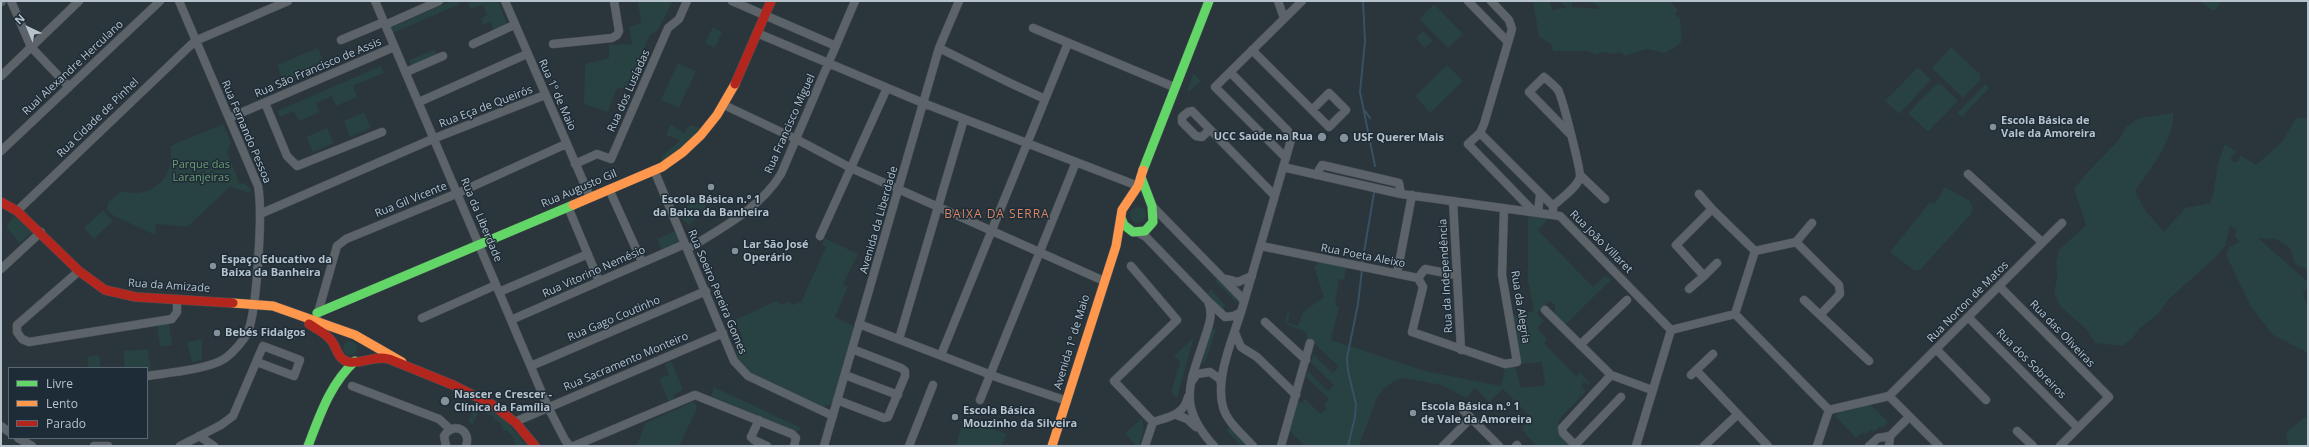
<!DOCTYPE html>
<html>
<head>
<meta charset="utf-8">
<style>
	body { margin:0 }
	#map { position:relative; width:2309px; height:447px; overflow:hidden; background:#2b353c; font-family:"Open Sans",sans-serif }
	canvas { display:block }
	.frame { position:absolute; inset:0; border:2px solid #b6c2cc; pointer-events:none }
	.legend { position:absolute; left:8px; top:367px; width:140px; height:72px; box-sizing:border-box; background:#1e2c37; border:1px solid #5b6873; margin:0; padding:5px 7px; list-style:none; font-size:12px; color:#b6c2cc }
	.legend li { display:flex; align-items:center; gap:8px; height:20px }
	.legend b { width:20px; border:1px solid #5b6873 }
	.north { position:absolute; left:8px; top:8px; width:40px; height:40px; -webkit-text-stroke:3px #1e2c37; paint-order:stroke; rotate:316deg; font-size:11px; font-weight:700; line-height:16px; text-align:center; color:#b6c2cc }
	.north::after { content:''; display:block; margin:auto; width:14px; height:18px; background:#b6c2cc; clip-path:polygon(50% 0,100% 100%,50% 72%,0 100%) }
</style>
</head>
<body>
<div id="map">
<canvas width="2309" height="447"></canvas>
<div class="frame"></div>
<ul class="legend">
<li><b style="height:5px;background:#63d668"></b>Livre</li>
<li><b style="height:5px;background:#ff974d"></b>Lento</li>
<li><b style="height:5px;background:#b3261e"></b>Parado</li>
</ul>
<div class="north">N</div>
</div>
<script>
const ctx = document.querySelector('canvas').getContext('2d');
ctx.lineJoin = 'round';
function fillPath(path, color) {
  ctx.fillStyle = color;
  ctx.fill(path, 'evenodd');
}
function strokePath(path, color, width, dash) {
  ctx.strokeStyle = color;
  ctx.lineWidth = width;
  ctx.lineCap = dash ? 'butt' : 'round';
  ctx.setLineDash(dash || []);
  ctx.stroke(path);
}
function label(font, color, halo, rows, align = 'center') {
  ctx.font = font + ' "Open Sans",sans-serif';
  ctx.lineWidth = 3;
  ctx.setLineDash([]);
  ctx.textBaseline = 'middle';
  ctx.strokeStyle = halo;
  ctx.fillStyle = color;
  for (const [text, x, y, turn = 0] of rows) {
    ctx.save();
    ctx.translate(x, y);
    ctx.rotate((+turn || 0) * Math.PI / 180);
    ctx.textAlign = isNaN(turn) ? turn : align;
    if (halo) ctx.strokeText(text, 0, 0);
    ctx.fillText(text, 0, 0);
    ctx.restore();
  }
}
const green = new Path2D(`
	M 451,1 L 459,1 L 460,4 L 393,33 L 390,28 Z
	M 474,1 L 498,1 L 508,26 L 494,31 L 490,22 L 483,25 L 481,18 L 487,15 L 483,5 L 471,9 L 468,3 Z
	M 638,1 L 673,1 L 657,31 L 650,35 L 627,88 L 617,88 L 608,112 L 584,104 L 585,64 L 609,58 L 609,45 L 632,44 L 629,27 L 641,23 Z
	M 1534,1 L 1550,1 L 1552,10 L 1567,7 L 1557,1 L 1670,1 L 1678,10 L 1675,14 L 1680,18 L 1682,39 L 1680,44 L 1665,53 L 1646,49 L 1626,56 L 1619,52 L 1615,54 L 1601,52 L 1596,55 L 1587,51 L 1553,51 L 1551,44 L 1539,37 L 1533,2 ZM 1582,2 L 1594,3 L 1601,9 L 1572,7 L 1572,3 Z
	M 2199,1 L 2221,1 L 2216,9 L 2212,10 Z
	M 1434,4 L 1463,34 L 1448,48 L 1419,19 Z
	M 713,27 L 722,32 L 715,48 L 705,43 Z
	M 1423,31 L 1433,41 L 1425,48 L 1416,38 Z
	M 1951,47 L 1980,74 L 1980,80 L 1963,98 L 1932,68 Z
	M 318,48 L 325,65 L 284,82 L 277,65 Z
	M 434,50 L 437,56 L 412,67 L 409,60 Z
	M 678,63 L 696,71 L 679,108 L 661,100 Z
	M 1447,65 L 1463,81 L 1430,113 L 1415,96 Z
	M 381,66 L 384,73 L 353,86 L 357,97 L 336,106 L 332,96 L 316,103 L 320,112 L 299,121 L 294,111 L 280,117 L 277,111 Z
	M 1918,67 L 1931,80 L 1899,114 L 1885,101 Z
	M 1194,73 L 1201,81 L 1189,92 L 1187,90 Z
	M 1941,84 L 1958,101 L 1928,132 L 1908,113 L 1935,85 Z
	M 1985,84 L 1989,88 L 1962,117 L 1957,113 Z
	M 364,112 L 371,128 L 350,137 L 344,121 Z
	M 2173,113 C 2176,137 2149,171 2135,191 L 2145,210 L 2164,232 L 2185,208 L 2210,203 L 2213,195 L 2218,164 L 2225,144 L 2237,152 L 2231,156 L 2232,162 L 2238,162 L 2240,155 L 2256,165 L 2282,142 L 2296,118 L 2308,118 L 2308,270 L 2294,263 L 2290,248 L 2276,239 L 2258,238 L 2308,282 L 2308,288 L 2303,293 L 2308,308 L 2308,353 L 2273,335 L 2251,307 L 2226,255 L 2229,247 L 2240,242 L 2235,237 L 2236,229 L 2230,226 L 2225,246 L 2216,257 L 2170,298 L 2158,314 L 2140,328 L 2132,339 L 2122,346 L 2095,343 L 2087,330 L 2061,307 L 2054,293 L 2057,277 L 2056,261 L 2059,250 L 2086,225 L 2074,189 L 2085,175 L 2118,141 L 2126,127 L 2139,118 Z
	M 223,124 L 231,142 L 227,152 L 240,184 L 243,182 L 251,189 L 250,193 L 230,187 L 187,227 L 156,224 L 155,235 L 114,216 L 107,210 L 108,203 L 121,191 C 150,200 177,177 170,146 Z
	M 670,124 L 684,133 L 690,125 L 703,129 L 664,162 L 661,157 L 680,140 L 666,135 Z
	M 327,128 L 334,143 L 313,152 L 306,137 Z
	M 1945,187 L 1970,201 L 1973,208 L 1971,214 L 1920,270 L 1915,271 L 1890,252 L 1930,202 L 1935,203 Z
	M 697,197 L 707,207 L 689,225 L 678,215 Z
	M1130 215a8 8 0 1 1 16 0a8 8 0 1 1-16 0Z
	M 103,210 L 113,221 L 94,239 L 84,228 Z
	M 14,216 L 32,232 L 20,243 L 6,227 Z
	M 1528,216 L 1548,219 L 1538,230 L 1593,287 L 1605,275 L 1611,280 L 1565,325 L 1554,313 L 1555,305 L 1550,301 L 1537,313 L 1544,321 L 1537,328 L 1547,339 L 1544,343 L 1576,376 L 1580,372 L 1590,383 L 1588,385 L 1584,382 L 1581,385 L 1586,391 L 1558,421 L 1571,446 L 1537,446 L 1521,429 L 1532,418 L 1503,389 L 1489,402 L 1475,388 L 1466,398 L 1442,385 L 1402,378 L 1396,380 L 1383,389 L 1376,400 L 1359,446 L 1305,446 L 1289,430 L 1297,401 L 1303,403 L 1304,398 L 1321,414 L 1327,408 L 1324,405 L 1329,399 L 1306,377 L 1308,371 L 1328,391 L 1334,385 L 1311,363 L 1313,354 L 1333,373 L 1339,367 L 1315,344 L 1307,340 L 1306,332 L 1285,324 L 1287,313 L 1290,313 L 1287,323 L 1298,326 L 1303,312 L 1324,297 L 1314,267 L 1320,261 L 1346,267 L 1344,280 L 1339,279 L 1335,305 L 1339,307 L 1331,340 L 1425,371 L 1501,386 L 1505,367 L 1515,366 L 1521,388 L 1545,385 L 1542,362 L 1522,364 L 1513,316 L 1534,311 L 1528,281 Z
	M 675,231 L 680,243 L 662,251 L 657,239 Z
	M 824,238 L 858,254 L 843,284 L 848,286 L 835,317 L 854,326 L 832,404 L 822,407 C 801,398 749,381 739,360 C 735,354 736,349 737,342 L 743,339 L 735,320 L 776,301 L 782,305 L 788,301 L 792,305 L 801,302 L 826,247 L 822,245 Z
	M 1219,277 L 1240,302 L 1236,302 L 1215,281 Z
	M 1211,289 L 1225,305 L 1223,313 L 1206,294 Z
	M 169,323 L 172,345 L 160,347 L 157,325 Z
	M 1211,328 L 1216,329 L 1205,364 L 1201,362 Z
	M 1194,337 L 1177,398 L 1171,392 L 1180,362 L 1174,356 Z
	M 202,339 L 202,360 L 192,362 L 187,342 Z
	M343 348a7 7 0 1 1 14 0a7 7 0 1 1-14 0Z
	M 148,349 L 151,370 L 125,368 L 123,351 Z
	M 99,355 L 101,368 L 88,368 L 87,357 Z
	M 671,361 L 683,389 L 674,395 L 675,398 L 668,401 L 659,379 L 669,375 L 665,364 Z
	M 714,387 L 801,428 L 798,432 L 711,396 Z
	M 695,401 L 697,409 L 679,446 L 637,446 L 645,423 Z
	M 476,403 L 486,408 L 484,413 L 479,411 L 473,424 L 468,422 Z
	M 1869,403 L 1888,422 L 1882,428 L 1880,426 L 1874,432 L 1871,429 L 1865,435 L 1863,432 L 1856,438 L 1835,416 L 1841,411 Z
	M 488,409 L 507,422 L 527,446 L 516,446 L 512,436 L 506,430 L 503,431 L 500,422 L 498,422 L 497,420 L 493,421 L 495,417 L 486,414 Z
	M 2305,417 L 2308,421 L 2308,446 L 2288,446 L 2286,432 Z
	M 1142,418 L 1144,429 L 1139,446 L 1136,446 L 1125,433 Z
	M 965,419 L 1007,434 L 1002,446 L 955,446 Z
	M 1230,427 L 1246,444 L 1244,446 L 1241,446 L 1226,430 Z`);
const stream = new Path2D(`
	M 1363,1 L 1365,41 L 1360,92 L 1375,166
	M 1365,111 L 1370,118
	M 1362,264 L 1374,193
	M 1348,446 L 1355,417 L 1356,404 L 1348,371 L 1347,358 L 1358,304 L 1362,270`);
const street = new Path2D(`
	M 11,1 L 31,47 L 69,87
	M 375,1 L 548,407 L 565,440 L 570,446
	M 505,1 L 590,197
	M 732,1 L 836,46
	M 1278,1 L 1284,18
	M 1468,1 L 1508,42
	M 1491,1 L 1509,20 L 1512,29 L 1484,124 L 1480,133 L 1468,144 L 1534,212
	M 1,2 L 2,1
	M 385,25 L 439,1
	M 1033,28 L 1174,87
	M 757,33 L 923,103 L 1138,186
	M 341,40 L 384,22
	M 473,44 L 514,25
	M 553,44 L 612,38 L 617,35 L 619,31 L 614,1
	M 939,48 L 1010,83 L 1045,99
	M 1252,50 L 1329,127 L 1346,110 L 1329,93 L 1312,110
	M 406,72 L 443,56
	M 1230,72 L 1288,131 L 1291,140 L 1244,302
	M 1,76 L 79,1
	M 419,102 L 527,54
	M 265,103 L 287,156 L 297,166 L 382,132
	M 724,105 L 796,139 L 851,168 L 1104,281
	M 229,118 L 394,47
	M 1209,130 L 1202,137 L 1196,136 L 1182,122 L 1182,117 L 1188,112 L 1192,111 L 1274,195
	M 1480,133 L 1553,206 L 1553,212
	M 1,151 L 160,1
	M 1286,158 L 1215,87 L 1302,1
	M 575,164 L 597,154 L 611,159 L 668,28 L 679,19 L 687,1
	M 1283,167 L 1401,194 L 1560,216 L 1671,330
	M 654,170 L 734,361 L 748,376 L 833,416
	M 1968,174 L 2042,242
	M 1316,175 L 1322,165 L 1399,183 L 1401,194
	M 1580,175 L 1605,199
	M 609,189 L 642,262
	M 1699,194 L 1712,209
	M 1453,201 L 1461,350
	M 1553,206 C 1560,199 1577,188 1580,177 C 1581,171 1562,96 1558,90 C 1554,85 1549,81 1544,77 L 1529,92 L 1570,134
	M 568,207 L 599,281
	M 1153,207 L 1242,298 L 1244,302 C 1236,332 1214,376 1223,407 C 1227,422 1242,434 1253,446
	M 17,211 L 195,41 L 288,1
	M 1538,212 L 1540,195
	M 260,214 L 435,138 L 545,95
	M 1137,232 L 1146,237 L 1208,301 C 1213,313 1210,322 1206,334 C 1191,382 1175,404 1214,446
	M 820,236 L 887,88
	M 1796,242 L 1812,223
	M 693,246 C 726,225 760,208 781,174 L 855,1
	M 1261,246 L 1418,278
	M 1755,251 L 1796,242 L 1839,285 L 1840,294 L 1820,315 L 1869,361
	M 1131,266 L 1177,320 L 1114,381 L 1153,422
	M 1,269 L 41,232
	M 79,271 L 17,325 L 17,332 L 22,339 L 29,342 L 172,319 L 177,312 L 177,299
	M 1397,274 L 1412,195
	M 1704,276 L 1717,263
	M 1418,278 L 1423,287 L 1412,332 L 1505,364 L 1517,362 L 1502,275 L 1504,208
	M 1418,278 L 1425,269 L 1456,275
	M 1227,279 L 1238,282 L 1252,276
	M 1999,286 L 2109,397 L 2060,446
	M 1689,289 L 1704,276 L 1676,245 L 1712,209 L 1755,251 L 1735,314
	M 499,292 L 588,254
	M 1804,300 L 1820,315
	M 1210,303 L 1225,317 L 1234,316 L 1241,312
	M 1545,310 L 1611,375 L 1652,390
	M 317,316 L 337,246 L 346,239 L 458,193 L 566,144
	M 1968,317 L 2078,428
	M 422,318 L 496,285
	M 511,320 L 685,244
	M 1265,322 L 1306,360
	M 859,324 L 999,378 L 1067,401
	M 1671,330 L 1735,314 L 1829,410
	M 1235,333 L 1241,347 L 1257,357 L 1296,395
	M 899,339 L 964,119
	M 1580,345 L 1627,300
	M 1936,349 L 1986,400
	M 941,355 L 1068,43
	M 531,366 L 706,291
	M 1696,370 L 1768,446
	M 845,375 L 898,395
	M 1611,375 L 1562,428 L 1563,433 L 1575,445 L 1621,397
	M 1691,375 L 1713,354
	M 147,376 C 166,373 209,369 224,359 C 232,354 244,340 248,332 C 257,308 263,211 258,186 L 179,1
	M 1192,381 L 1197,374 L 1210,372 L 1220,379 L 1221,384
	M 352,386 L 439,419 L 450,429
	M 1889,396 L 2062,223
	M 1889,396 L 1939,446
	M 837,400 L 884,418 L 888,417 L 905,376 L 905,371 L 901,368 L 852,349
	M 980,400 L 1076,162
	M 1461,408 L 1499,446
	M 1829,410 L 1889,396
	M 1177,415 L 1187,419 L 1196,427
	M 759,420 L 751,437 L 754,440 L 767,446
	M 517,421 L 723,333
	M 1,426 L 9,432
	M 2017,431 L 2033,446
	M 199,436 L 214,446
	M 18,438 L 32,446
	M 94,446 L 108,446
	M 180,446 L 221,425 L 233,416 L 263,346 L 300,360 L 294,376 L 257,362
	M 446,446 L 444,436 C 453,421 472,430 466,446
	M 574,446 L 695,395 L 792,434 L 796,438 L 794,446
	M 824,446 L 939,48 L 959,1
	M 909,446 L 933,385
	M 1145,446 L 1153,422 C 1169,417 1184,415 1188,397
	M 1281,446 L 1310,343
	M 1443,446 L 1471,418
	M 1516,446 L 1517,445
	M 1636,446 L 1671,330
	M 1704,446 L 1738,414
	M 1817,446 L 1829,410
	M 1869,446 L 1878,438 L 1890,436
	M 1889,446 L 1890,436 L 1909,417`);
const fast = new Path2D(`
	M 1143,170 L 1209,1
	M 1121,218 L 1124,225 L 1133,232 L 1145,231 L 1153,222 L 1152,206 L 1141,177
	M 317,313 L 573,205
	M 308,446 C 320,415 330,384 355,361`);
const slow = new Path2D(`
	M 573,205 L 662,167 L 683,152 L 701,135 L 717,115 L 735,84
	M 233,303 L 273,306 L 355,335 L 402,362
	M 1052,446 L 1116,246 L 1122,210 L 1138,186 L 1143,170`);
const jam = new Path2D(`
	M 735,84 L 771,1
	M 1,202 L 17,211 L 79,271 L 105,290 L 136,297 L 233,303
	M 309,324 C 316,329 324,332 330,339 C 337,346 337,360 349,362 C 364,364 373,355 389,359 L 453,385 L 493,405 L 516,423 L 535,446`);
const markers = [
	[1993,127,4,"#85919a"],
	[1322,137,5,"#85919a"],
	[1344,138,5,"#85919a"],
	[711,187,4,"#85919a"],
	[735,251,4,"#85919a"],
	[213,266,4,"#85919a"],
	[217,333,4,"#85919a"],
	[445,401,5,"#85919a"],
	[1413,413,4,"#85919a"],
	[955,417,4,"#85919a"]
];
const streetNames = [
	["Rual Alexandre Herculano",73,68,-43],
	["Rua São Francisco de Assis",318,68,-23],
	["Rua dos Lusíadas",629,91,-66],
	["Rua 1º de Maio",557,95,66],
	["Rua Eça de Queirós",486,107,-21],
	["Rua Cidade de Pinhel",98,118,-44],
	["Rua Francisco Miguel",790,124,-66],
	["Rua Fernando Pessoa",246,132,67],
	["Rua Augusto Gil",579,189,-23],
	["Rua Gil Vicente",411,200,-22],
	["Rua da Liberdade",481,220,67],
	["Avenida da Liberdade",879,220,-74],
	["Rua João Villaret",1601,242,45],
	["Rua Poeta Aleixo",1363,256,11],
	["Rua Vitorino Nemésio",594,272,-24],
	["Rua da Independência",1446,276,-93],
	["Rua da Amizade",169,286,4],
	["Rua Soeiro Pereira Gomes",717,292,67],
	["Rua Norton de Matos",1968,302,-45],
	["Rua da Alegria",1520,307,81],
	["Rua Gago Coutinho",614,319,-23],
	["Rua das Oliveiras",2062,334,46],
	["Avenida 1º de Maio",1072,342,-73],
	["Rua Sacramento Monteiro",626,362,-23],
	["Rua dos Sobreiros",2031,364,45]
];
const poiNames = [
	["Escola Básica de",2001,121],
	["Vale da Amoreira",2001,134],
	["UCC Saúde na Rua",1313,137,"right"],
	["USF Querer Mais",1353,138],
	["Escola Básica n.º 1",711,200,"center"],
	["da Baixa da Banheira",711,213,"center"],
	["Lar São José",743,245],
	["Operário",743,258],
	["Espaço Educativo da",221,260],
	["Baixa da Banheira",221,273],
	["Bebés Fidalgos",225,333],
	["Nascer e Crescer -",454,395],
	["Clínica da Família",454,408],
	["Escola Básica n.º 1",1421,407],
	["de Vale da Amoreira",1421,420],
	["Escola Básica",963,411],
	["Mouzinho da Silveira",963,424]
];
const parkNames = [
	["Parque das",201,165],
	["Laranjeiras",201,178]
];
const neighbourhoodNames = [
	["BAIXA DA SERRA",997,215]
];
fillPath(green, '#284141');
strokePath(stream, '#385265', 2);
strokePath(street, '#4a5156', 9);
strokePath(fast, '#4a5156', 10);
strokePath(slow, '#4a5156', 10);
strokePath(jam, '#4a5156', 10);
strokePath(street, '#5c6369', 8);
strokePath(fast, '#63d668', 9);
strokePath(slow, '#ff974d', 9);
strokePath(jam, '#b3261e', 9);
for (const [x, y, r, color] of markers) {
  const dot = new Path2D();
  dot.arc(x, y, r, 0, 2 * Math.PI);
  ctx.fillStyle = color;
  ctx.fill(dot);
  strokePath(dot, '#1e2c37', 1.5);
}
label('11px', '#b6c2cc', '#1e2c37', streetNames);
label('bold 11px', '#b6c2cc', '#1e2c37', poiNames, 'left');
label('11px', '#6d9d71', '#1e2c37', parkNames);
ctx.letterSpacing = '1px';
label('12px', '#d98564', '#1e2c37', neighbourhoodNames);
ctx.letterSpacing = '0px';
</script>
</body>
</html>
